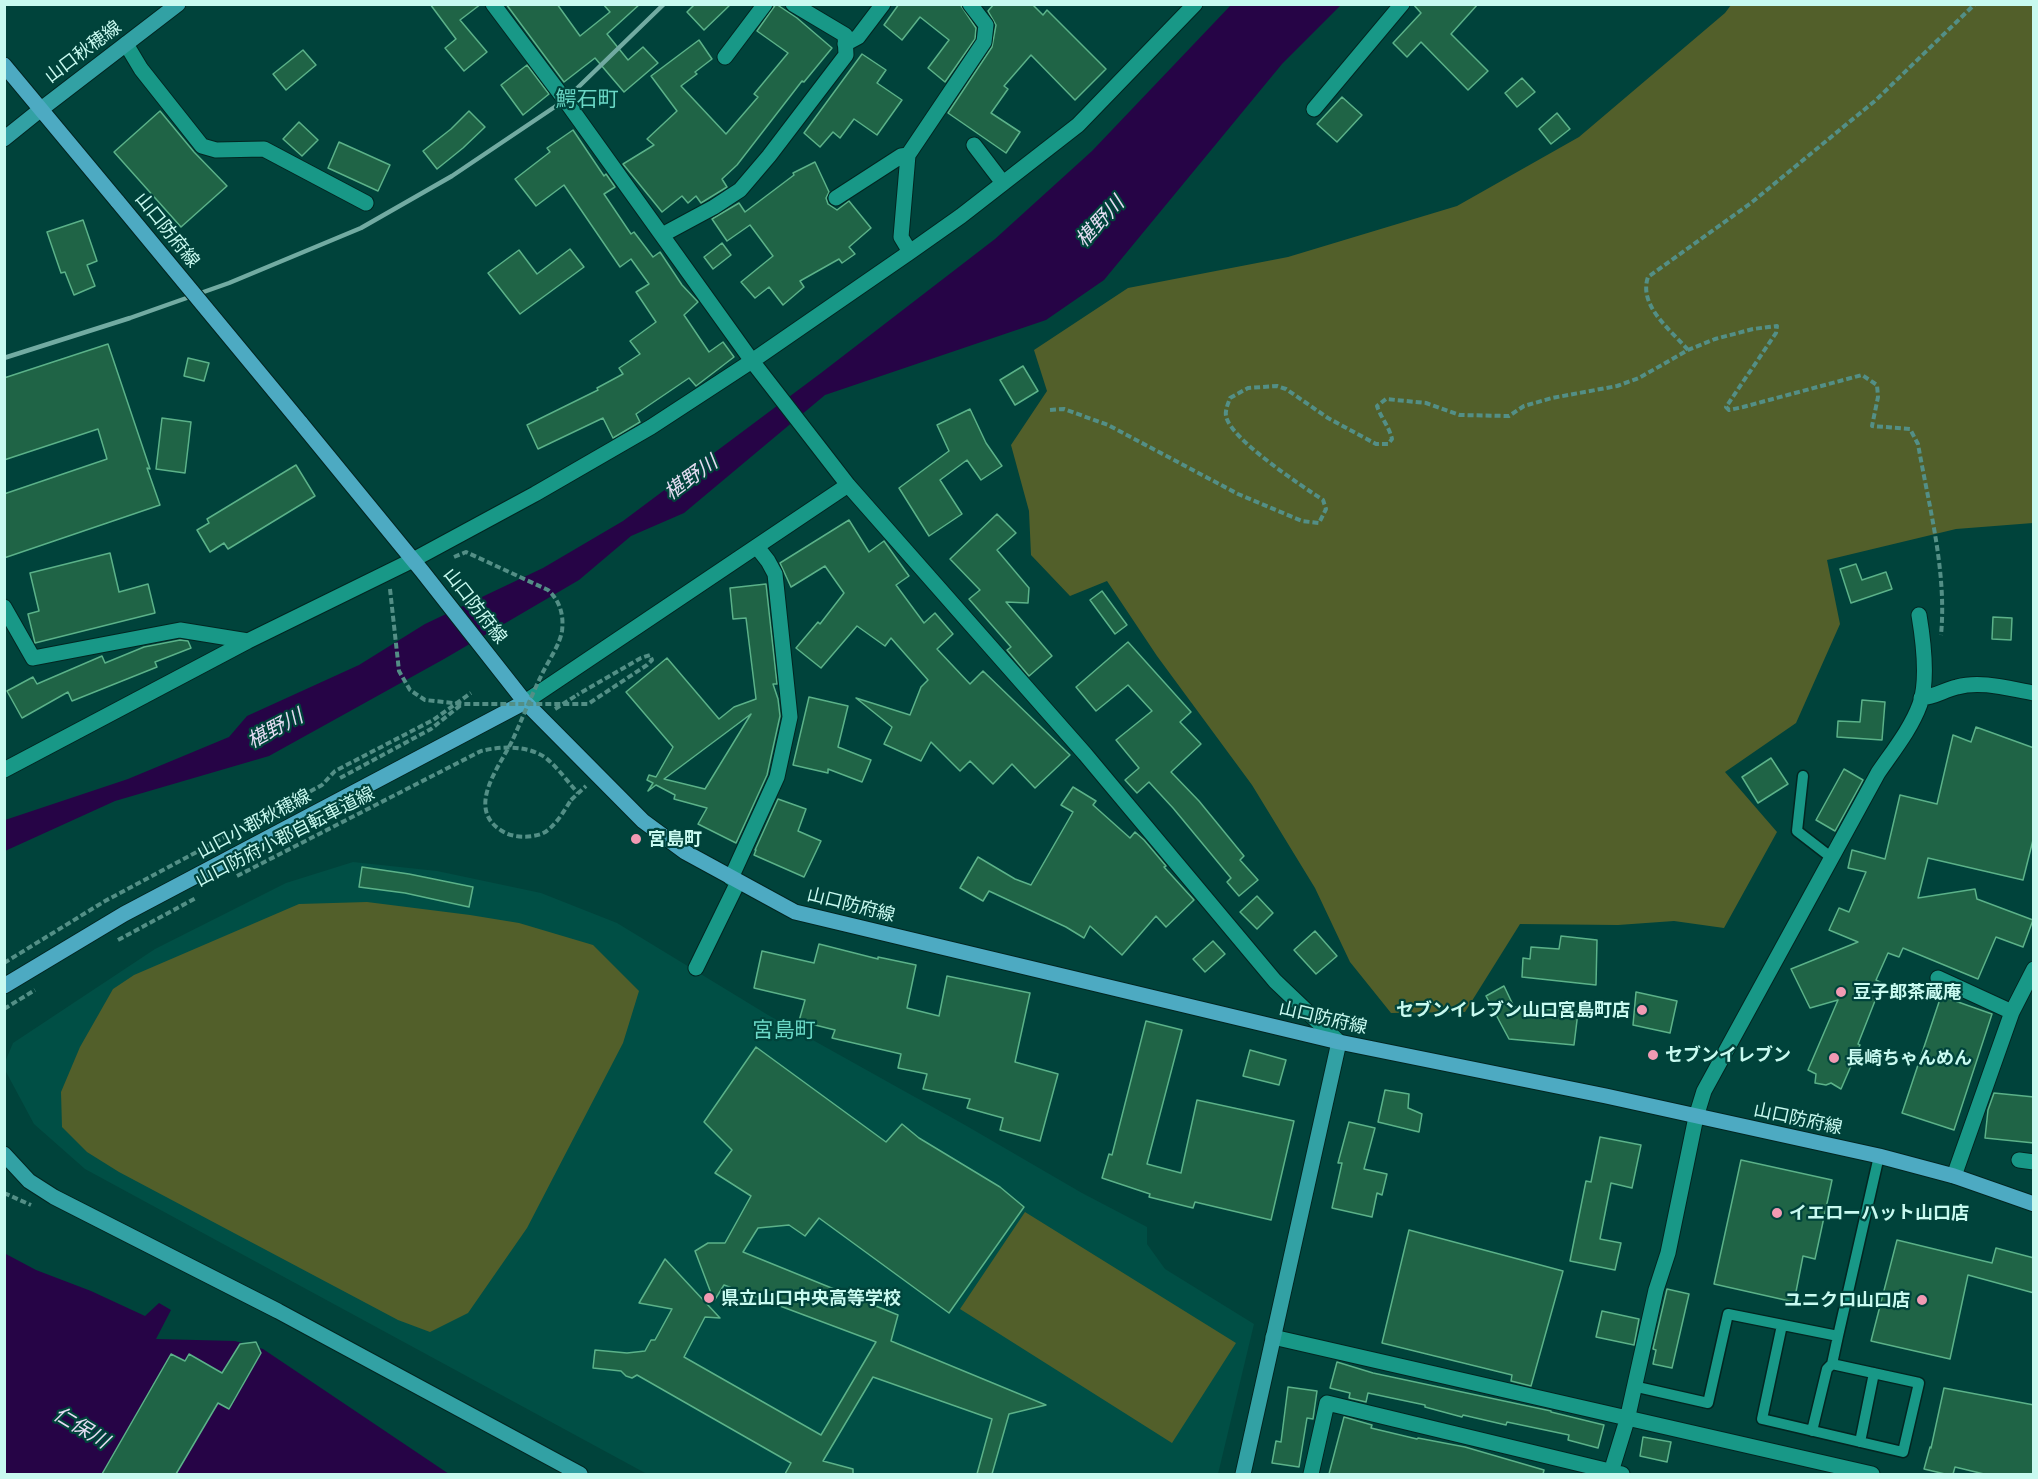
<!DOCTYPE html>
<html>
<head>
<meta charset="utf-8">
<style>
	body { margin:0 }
	#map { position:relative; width:2038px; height:1479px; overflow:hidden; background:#00433b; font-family:"Crimson Pro",serif }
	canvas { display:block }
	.frame { position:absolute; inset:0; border:6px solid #c8faf0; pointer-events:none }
</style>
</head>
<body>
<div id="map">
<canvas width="2038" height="1479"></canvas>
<div class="frame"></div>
</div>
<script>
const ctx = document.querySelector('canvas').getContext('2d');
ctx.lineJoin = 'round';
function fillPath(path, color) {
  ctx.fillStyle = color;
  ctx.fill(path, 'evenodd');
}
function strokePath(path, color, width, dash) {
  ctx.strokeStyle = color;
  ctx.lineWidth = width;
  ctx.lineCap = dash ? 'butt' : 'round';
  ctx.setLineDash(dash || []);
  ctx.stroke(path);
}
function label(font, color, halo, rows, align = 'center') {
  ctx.font = font + ' "Crimson Pro","Noto Sans JP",serif';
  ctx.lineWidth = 4.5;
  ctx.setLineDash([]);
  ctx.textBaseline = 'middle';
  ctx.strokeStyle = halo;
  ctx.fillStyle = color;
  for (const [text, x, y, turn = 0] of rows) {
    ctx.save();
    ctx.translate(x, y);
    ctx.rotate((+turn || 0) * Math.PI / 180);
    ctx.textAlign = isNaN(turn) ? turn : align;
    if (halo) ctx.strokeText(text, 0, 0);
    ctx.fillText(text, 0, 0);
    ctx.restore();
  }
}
const built = new Path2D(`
	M 353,862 L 437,871 L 541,893 L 617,923 L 768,1015 L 965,1125 L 1082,1193 L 1147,1227 L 1147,1244 L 1165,1269 L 1254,1324 L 1218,1474 L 647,1474 L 85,1169 L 34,1124 L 5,1070 L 5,1062 L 13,1043 L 155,949 L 286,883 Z`);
const green = new Path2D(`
	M 1731,5 L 2033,5 L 2033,523 L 1956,529 L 1827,560 L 1840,624 L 1796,723 L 1725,772 L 1777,832 L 1724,928 L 1674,921 L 1618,925 L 1520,924 L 1465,1012 L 1391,1013 L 1350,962 L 1315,888 L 1252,785 L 1157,656 L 1107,581 L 1070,596 L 1031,555 L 1029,511 L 1011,445 L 1047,391 L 1034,350 L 1128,288 L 1288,257 L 1457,206 L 1579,137 L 1725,13 Z
	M 367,902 L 470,915 L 519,923 L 593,945 L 639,991 L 623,1043 L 527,1228 L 468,1313 L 430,1332 L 398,1320 L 119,1172 L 87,1152 L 62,1127 L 61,1092 L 80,1047 L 113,989 L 134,975 L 299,904 Z
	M 1025,1212 L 1236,1343 L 1172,1443 L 960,1309 Z`);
const water = new Path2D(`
	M 1231,5 L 1341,5 L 1282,64 L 1104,280 L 1046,320 L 825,395 L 684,513 L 631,536 L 579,580 L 444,659 L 269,756 L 115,801 L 5,851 L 5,820 L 128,779 L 229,737 L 247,716 L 359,665 L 425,624 L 543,568 L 623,521 L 821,373 L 995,239 L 1092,151 Z
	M 4,1253 L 36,1270 L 91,1291 L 145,1316 L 159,1303 L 171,1310 L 156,1339 L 235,1341 L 263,1349 L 449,1474 L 5,1474 Z`);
const building = new Path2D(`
	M 430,4 L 481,4 L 460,20 L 487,52 L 464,71 L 445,48 L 456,39 Z
	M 506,4 L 557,4 L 580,36 L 610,12 L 603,4 L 640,4 L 607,34 L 628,60 L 643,47 L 658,63 L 624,92 L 595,58 L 564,82 Z
	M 695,4 L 731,4 L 704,30 L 687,12 Z
	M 776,4 L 797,18 L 832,48 L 804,82 L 802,81 L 737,165 L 722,179 L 727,187 L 701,203 L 696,196 L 688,203 L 682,196 L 662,212 L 623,164 L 654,145 L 647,139 L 677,111 L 651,76 L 699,40 L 712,59 L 695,72 L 697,74 L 681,86 L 726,134 L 758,97 L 754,94 L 788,53 L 757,31 Z
	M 899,4 L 960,4 L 976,28 L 975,39 L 945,82 L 928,68 L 949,40 L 920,17 L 902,40 L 884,25 Z
	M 994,4 L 1032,4 L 1043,15 L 1047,10 L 1106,69 L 1075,100 L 1031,55 L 1004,86 L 1008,89 L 991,113 L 1020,132 L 1006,153 L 948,113 L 992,47 L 996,25 L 988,11 Z
	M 1413,4 L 1478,4 L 1451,34 L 1488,71 L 1468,90 L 1421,42 L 1407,57 L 1393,43 L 1421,13 Z
	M 303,50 L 316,65 L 286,90 L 273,74 Z
	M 862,54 L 886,70 L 877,83 L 902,100 L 877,135 L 854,119 L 840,138 L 833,132 L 820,147 L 804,133 Z
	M 527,65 L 549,94 L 523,115 L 501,85 Z
	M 1522,78 L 1535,92 L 1517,107 L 1505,93 Z
	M 1342,97 L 1362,115 L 1337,142 L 1317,124 Z
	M 160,111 L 194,152 L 227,186 L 181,227 L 114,152 Z
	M 469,111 L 485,127 L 463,148 L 437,169 L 423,151 L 451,129 Z
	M 1557,113 L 1570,129 L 1551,144 L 1539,129 Z
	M 299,122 L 318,140 L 302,156 L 283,139 Z
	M 573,130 L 604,176 L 606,174 L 615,187 L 604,194 L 631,234 L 634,232 L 653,257 L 660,252 L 682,285 L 698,302 L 684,315 L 709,352 L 723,342 L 734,357 L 696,386 L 689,378 L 636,414 L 640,422 L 613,438 L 603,418 L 538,449 L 527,425 L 598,390 L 597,388 L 623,374 L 619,368 L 640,354 L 630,341 L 656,322 L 636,292 L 649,284 L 631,259 L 620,267 L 564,185 L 536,206 L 515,179 L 550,152 L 547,148 Z
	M 339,142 L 390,165 L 378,191 L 328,168 Z
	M 815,162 L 829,192 L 826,198 L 828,204 L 837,210 L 849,201 L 871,228 L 849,247 L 855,254 L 842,263 L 839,259 L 800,281 L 804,287 L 783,305 L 769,287 L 755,298 L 741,282 L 773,256 L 750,225 L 727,241 L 712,219 L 739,203 L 745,212 L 794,175 L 793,173 Z
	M 83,220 L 97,261 L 87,265 L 95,286 L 74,295 L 65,272 L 61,273 L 47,232 Z
	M 722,243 L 731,255 L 713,269 L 704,257 Z
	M 570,249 L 584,267 L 520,314 L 488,273 L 519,250 L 537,274 Z
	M 108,344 L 150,469 L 147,468 L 160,505 L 4,558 L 4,494 L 107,459 L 98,429 L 4,460 L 4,378 Z
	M 188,358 L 209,363 L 204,381 L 184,376 Z
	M 1023,366 L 1038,391 L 1015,405 L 1000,380 Z
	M 970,409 L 986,443 L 1002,466 L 981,480 L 967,460 L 940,480 L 962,514 L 929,536 L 899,488 L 949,451 L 937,425 Z
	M 162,418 L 191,422 L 185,473 L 156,469 Z
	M 296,465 L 315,496 L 228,549 L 224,543 L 210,552 L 197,530 L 209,523 L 207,519 Z
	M 997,514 L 1016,533 L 997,550 L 1029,588 L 1028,603 L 1006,602 L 1052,656 L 1029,676 L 1007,650 L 1011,647 L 969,599 L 980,590 L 950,559 Z
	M 849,520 L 869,552 L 884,541 L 909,576 L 896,585 L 924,623 L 935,613 L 953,634 L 937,649 L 970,684 L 983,671 L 1070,755 L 1035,788 L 1012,764 L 993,784 L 970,761 L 960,771 L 931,742 L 921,761 L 884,744 L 892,727 L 856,698 L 910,715 L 921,687 L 928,680 L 891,638 L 885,646 L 857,626 L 821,668 L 796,648 L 818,622 L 820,624 L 844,593 L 825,566 L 791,587 L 780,563 Z
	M 110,553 L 119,592 L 148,584 L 155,613 L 35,643 L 28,614 L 39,611 L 30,573 Z
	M 1856,564 L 1862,580 L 1886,572 L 1892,589 L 1851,603 L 1840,569 Z
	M 766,584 L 777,684 L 773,684 L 778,699 L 780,716 L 767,775 L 736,843 L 698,824 L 707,808 L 674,799 L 675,795 L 656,785 L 648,791 L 653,783 L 647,780 L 649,775 L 656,777 L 673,747 L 626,692 L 667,658 L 719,719 L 734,707 L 756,699 L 746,618 L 733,619 L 730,588 ZM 751,714 L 705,789 L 664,779 Z
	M 1102,591 L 1127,625 L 1115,634 L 1090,600 Z
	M 1993,617 L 2012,618 L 2011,640 L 1992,639 Z
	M 180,640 L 188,641 L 191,648 L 155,662 L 157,667 L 72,701 L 68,692 L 22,718 L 7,691 L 33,677 L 37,684 L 102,656 L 105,663 L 144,647 Z
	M 1128,642 L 1191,712 L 1180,722 L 1201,744 L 1171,772 L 1199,801 L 1244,856 L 1240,860 L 1258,880 L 1239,896 L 1227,882 L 1231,878 L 1173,808 L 1149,782 L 1137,793 L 1125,780 L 1139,768 L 1116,740 L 1152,711 L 1128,685 L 1096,711 L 1076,687 Z
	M 809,697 L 848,706 L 838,747 L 871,760 L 862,782 L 828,769 L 828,773 L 793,765 Z
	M 1862,700 L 1885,702 L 1882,740 L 1837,737 L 1838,721 L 1860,722 Z
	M 1976,727 L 2034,748 L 2034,836 L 2023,880 L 1928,858 L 1918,898 L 1975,889 L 1977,899 L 2033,920 L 2023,947 L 1996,937 L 1978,979 L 1903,948 L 1899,957 L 1888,953 L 1876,980 L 1882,983 L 1858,1044 L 1860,1045 L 1841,1089 L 1831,1083 L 1826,1085 L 1815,1083 L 1816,1074 L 1808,1070 L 1838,1000 L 1810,1008 L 1791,969 L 1858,942 L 1829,930 L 1839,908 L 1849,912 L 1866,872 L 1848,868 L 1852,850 L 1885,859 L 1900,795 L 1937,804 L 1953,735 L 1971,742 Z
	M 1771,758 L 1788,784 L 1758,803 L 1742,777 Z
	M 1844,769 L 1863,780 L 1835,831 L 1816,820 Z
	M 1073,787 L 1096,801 L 1093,805 L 1130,838 L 1135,832 L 1144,840 L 1166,866 L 1164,867 L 1194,900 L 1166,927 L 1156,916 L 1122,955 L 1090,926 L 1084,938 L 1066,927 L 989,891 L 983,901 L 960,888 L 978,857 L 1015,879 L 1031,885 L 1073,812 L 1061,805 Z
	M 778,799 L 806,809 L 798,831 L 821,841 L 804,877 L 754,855 L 756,850 L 755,850 Z
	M 362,867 L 409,874 L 473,887 L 469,907 L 405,893 L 359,887 Z
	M 1257,896 L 1273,913 L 1257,929 L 1240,912 Z
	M 1315,931 L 1337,956 L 1316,974 L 1294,950 Z
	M 1561,936 L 1597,940 L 1596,985 L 1522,977 L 1523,958 L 1530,959 L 1531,947 L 1559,949 Z
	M 1213,941 L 1225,954 L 1205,972 L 1193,959 Z
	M 819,944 L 878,959 L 878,957 L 916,965 L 907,1008 L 939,1016 L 947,976 L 1030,993 L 1015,1062 L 1058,1074 L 1040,1141 L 1000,1130 L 1003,1118 L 967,1108 L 970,1099 L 923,1089 L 927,1074 L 898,1068 L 901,1054 L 832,1038 L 835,1030 L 799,1021 L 805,1000 L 754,988 L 762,951 L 814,963 Z
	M 1504,986 L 1514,1007 L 1578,1012 L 1574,1045 L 1509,1039 L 1486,996 Z
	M 1636,992 L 1677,1001 L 1670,1033 L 1633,1025 Z
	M 1941,996 L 1992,1014 L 1954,1130 L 1902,1113 Z
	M 1146,1021 L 1182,1030 L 1147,1164 L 1181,1173 L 1197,1100 L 1294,1121 L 1271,1220 L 1195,1202 L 1193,1208 L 1149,1197 L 1150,1194 L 1102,1178 L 1109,1154 L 1112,1155 Z
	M 756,1047 L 886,1142 L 902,1124 L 919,1138 L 1000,1187 L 1024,1207 L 949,1313 L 819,1218 L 805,1236 L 789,1225 L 758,1228 L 743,1252 L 898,1315 L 891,1341 L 1046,1405 L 1009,1414 L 992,1474 L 977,1474 L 992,1419 L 873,1377 L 823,1461 L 853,1469 L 853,1474 L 785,1474 L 791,1463 L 637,1375 L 632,1378 L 626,1376 L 621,1371 L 593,1368 L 595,1350 L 627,1353 L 645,1351 L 651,1340 L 655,1340 L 672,1309 L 639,1303 L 665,1259 L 720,1318 L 705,1317 L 684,1357 L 821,1435 L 876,1342 L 724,1285 L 714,1301 L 695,1251 L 708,1243 L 725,1243 L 751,1196 L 715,1173 L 732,1150 L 704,1122 Z
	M 1250,1050 L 1286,1060 L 1279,1085 L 1243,1076 Z
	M 1385,1090 L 1409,1094 L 1408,1108 L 1422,1114 L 1419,1132 L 1378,1122 Z
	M 1994,1093 L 2034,1097 L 2034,1143 L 1985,1138 L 1988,1110 Z
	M 1349,1122 L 1375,1128 L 1364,1169 L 1387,1174 L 1382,1195 L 1377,1193 L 1372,1217 L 1332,1208 L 1342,1163 L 1338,1163 Z
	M 1600,1137 L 1641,1145 L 1632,1188 L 1611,1183 L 1600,1239 L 1621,1243 L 1615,1270 L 1570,1261 L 1586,1181 L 1591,1182 Z
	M 1741,1160 L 1832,1180 L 1815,1259 L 1803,1256 L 1794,1302 L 1714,1284 Z
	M 1409,1230 L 1563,1271 L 1531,1386 L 1511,1381 L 1512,1375 L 1382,1343 Z
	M 1897,1240 L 1992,1263 L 1996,1248 L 2034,1258 L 2034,1293 L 1968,1275 L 1950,1359 L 1871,1341 Z
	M 1667,1289 L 1689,1294 L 1672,1368 L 1653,1364 L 1656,1350 L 1653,1349 Z
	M 1602,1311 L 1639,1319 L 1634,1345 L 1596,1337 Z
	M 256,1342 L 261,1353 L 229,1409 L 218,1403 L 176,1474 L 102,1474 L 171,1354 L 185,1361 L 189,1354 L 222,1373 L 240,1344 Z
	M 1337,1362 L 1373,1373 L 1551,1411 L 1551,1412 L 1604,1425 L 1598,1448 L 1568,1440 L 1569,1435 L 1507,1422 L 1506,1425 L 1463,1415 L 1462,1417 L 1425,1407 L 1425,1405 L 1368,1393 L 1366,1402 L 1349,1398 L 1350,1393 L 1330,1388 Z
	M 1288,1387 L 1317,1391 L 1313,1419 L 1307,1418 L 1299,1467 L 1272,1463 L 1276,1441 L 1281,1442 Z
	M 1944,1388 L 2034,1405 L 2034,1474 L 1984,1474 L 1955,1467 L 1953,1474 L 1945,1474 L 1924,1469 L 1930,1447 L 1931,1448 Z
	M 1344,1417 L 1372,1425 L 1371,1428 L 1417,1439 L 1418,1438 L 1465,1447 L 1544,1470 L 1543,1474 L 1329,1474 Z
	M 1643,1437 L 1671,1442 L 1667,1462 L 1640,1456 Z`);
const path = new Path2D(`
	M 1688,350 C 1671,330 1638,306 1648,277 L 1751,203 L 1876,100 L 1975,4
	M 1050,410 L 1064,409 L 1108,425 L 1238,494 L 1302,521 L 1319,523 L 1326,509 L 1323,500 C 1302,486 1230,439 1226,416 C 1225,410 1228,404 1230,398 L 1248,388 L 1277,386 L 1286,389 L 1328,418 L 1376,444 L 1388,444 L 1392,439 C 1389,426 1381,418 1377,406 L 1386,399 L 1426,403 L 1460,415 L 1509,416 L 1524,406 L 1552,398 L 1617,386 L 1639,378 L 1688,350 L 1715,339 L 1753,329 L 1777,326 L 1776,333 L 1726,407 L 1729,410 L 1743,407 L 1862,375 L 1877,385 L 1878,397 L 1872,426 L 1910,429 L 1918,444 C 1929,507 1947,572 1941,635
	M 555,709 L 577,695
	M 340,778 L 431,729 L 462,704
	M 571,800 L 586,786
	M 237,876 L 481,751 C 501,746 528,745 546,758 C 558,768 568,782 578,793
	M 118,940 L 196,898
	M 4,963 L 105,901 L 322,785 L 335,771 L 433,720 L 471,693
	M 4,1009 L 35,990
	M 4,1193 L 31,1205`);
const lane = new Path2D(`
	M 1803,776 L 1797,831 L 1832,858
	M 1782,1325 L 1762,1419 L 1903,1452 L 1919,1383 L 1832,1364 L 1838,1336
	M 1633,1386 L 1708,1403 L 1728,1314 L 1838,1336 L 1879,1156
	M 1812,1431 L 1827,1369 L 1832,1364
	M 1860,1442 L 1874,1373`);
const street = new Path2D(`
	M 493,4 L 565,100 L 752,361 L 848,485 L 1085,754 L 1275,981 L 1339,1042
	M 126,44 L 141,69 L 202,146 L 216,150 L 264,149 L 366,203
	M 845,44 L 858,37 L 883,4
	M 725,57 L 765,4
	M 1314,109 L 1402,4
	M 974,145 L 1003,183
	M 836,198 L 901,156 L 908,155
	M 662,235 L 714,207 L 740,190 L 769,156 L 846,55 L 845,35 L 793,4
	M 910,252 L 901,237 L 908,155 L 984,42 L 986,25 L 970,4
	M 4,607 L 33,658 L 180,630 L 248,641
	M 1921,698 C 1935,697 1944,690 1957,687 C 1981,680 2010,689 2034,693
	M 525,702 L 848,485
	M 4,770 L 248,641 L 413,560 L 535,494 L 651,427 L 752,361 L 910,252 L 961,216 L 1078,125 L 1195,4
	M 731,878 L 777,777 L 790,717 L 775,574 L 768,561 L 757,547
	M 696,968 L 738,882
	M 1938,978 L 2012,1012
	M 2019,1160 L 2034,1162
	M 1954,1176 L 2012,1012 L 2034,969
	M 1273,1337 L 1872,1474
	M 1611,1472 L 1627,1420 L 1656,1290 L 1668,1253 L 1696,1117 L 1704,1091 L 1878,773 C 1893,751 1911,729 1920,704 C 1928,681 1923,639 1919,615
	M 1311,1474 L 1327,1403 L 1622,1474`);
const secondary = new Path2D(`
	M 4,139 L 40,110 L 178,4
	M 4,1154 L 29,1181 L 54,1197 L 278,1311 L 580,1474
	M 1243,1474 L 1339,1042`);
const primary = new Path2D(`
	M 4,65 L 118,202
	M 300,422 L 422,571 L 525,702 L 643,821 L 685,852 L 795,912 L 1339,1042 L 1606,1096 L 1879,1156 L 1954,1176 L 2034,1204
	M 4,986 L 124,914 L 525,702`);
const rail = new Path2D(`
	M 4,358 L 130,318 L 229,283 L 361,228 L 452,176 L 565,100 L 664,4`);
const pathBridge = new Path2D(`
	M 454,557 L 466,552 L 548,590 C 560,601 564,615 562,631 C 560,644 549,660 543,672 C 532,694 523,717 513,739 C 501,765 464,808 502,831 C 513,838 529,838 541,834 C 554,829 564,811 571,800
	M 390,589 L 399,671 L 410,690 L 425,700 L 462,704 L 588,704 L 647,665 L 652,660 L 650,655 L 641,658 L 577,695`);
const primaryBridge = new Path2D(`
	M 118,202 L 300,422`);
const markers = [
	[636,839,6,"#f19ab3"],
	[1841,992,6,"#f19ab3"],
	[1642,1010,6,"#f19ab3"],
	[1653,1055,6,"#f19ab3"],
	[1834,1058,6,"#f19ab3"],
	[1777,1213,6,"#f19ab3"],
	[709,1298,6,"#f19ab3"],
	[1922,1300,6,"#f19ab3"]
];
const streetNames = [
	["山口秋穂線",83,52,-37],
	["山口防府線",167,230,51],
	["山口防府線",475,606,52],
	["山口小郡秋穂線",254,824,-28],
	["山口防府小郡自転車道線",285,837,-27],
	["山口防府線",851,905,14],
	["山口防府線",1323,1018,13],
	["山口防府線",1798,1119,12]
];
const poiNames = [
	["宮島町",648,839],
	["豆子郎茶蔵庵",1853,992],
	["セブンイレブン山口宮島町店",1630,1010,"right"],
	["セブンイレブン",1665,1055],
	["長崎ちゃんめん",1846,1058],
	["イエローハット山口店",1789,1213],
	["県立山口中央高等学校",721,1298],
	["ユニクロ山口店",1910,1300,"right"]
];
const waterNames = [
	["椹野川",1100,222,-47],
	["椹野川",691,478,-36],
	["椹野川",275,729,-28],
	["仁保川",81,1428,31]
];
const quarterNames = [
	["鰐石町",587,100],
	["宮島町",784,1031]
];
fillPath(built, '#004f45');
fillPath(green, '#525f2a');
fillPath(water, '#260446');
fillPath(building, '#1f6446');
strokePath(building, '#5bb289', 1.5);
strokePath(lane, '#022621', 13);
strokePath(street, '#022621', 17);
strokePath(secondary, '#022621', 17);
strokePath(primary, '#022621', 17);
strokePath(path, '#538f86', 4, [6, 3]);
strokePath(lane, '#189887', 10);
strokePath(street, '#189887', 15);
strokePath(secondary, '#32a1a4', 15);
strokePath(primary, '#4daac2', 15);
strokePath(rail, '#72aba2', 4.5);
strokePath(primaryBridge, '#022621', 17, []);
strokePath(pathBridge, '#538f86', 4, [6, 3]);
strokePath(primaryBridge, '#4daac2', 15);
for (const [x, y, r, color] of markers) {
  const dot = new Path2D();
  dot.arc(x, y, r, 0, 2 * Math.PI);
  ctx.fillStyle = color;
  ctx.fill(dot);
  strokePath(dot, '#00433b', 2);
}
label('18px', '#c8faf0', '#00433b', streetNames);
label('bold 18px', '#c8faf0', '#00433b', poiNames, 'left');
label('italic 20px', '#e4ddf2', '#00433b', waterNames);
label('21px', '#6ad8c6', '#00433b', quarterNames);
</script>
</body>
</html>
